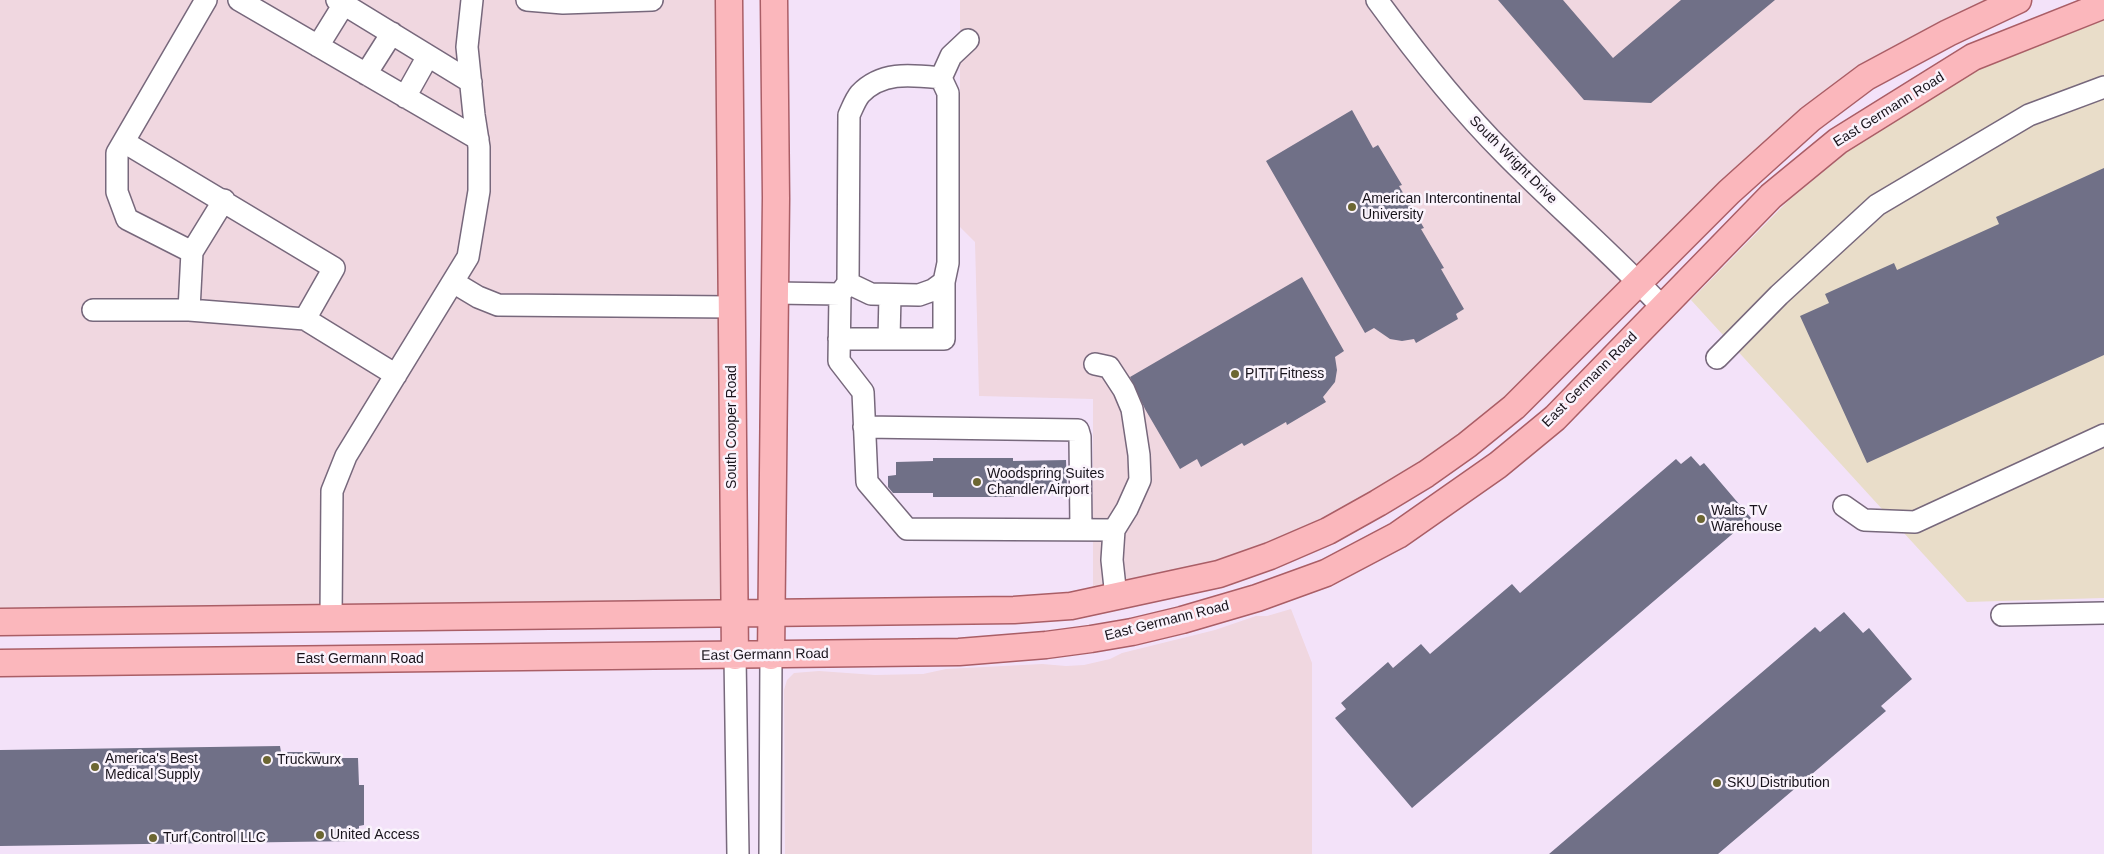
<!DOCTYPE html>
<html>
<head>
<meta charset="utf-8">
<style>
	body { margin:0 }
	canvas { display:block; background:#f3e2f9 }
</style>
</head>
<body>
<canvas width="2104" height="854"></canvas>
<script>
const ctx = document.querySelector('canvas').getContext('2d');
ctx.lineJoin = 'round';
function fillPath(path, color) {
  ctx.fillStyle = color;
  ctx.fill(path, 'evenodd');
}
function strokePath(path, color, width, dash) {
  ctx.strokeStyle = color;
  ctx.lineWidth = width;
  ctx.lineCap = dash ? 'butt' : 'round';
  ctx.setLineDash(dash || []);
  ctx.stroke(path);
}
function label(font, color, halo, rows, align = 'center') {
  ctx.font = font + ' Arial,sans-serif';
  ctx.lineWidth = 5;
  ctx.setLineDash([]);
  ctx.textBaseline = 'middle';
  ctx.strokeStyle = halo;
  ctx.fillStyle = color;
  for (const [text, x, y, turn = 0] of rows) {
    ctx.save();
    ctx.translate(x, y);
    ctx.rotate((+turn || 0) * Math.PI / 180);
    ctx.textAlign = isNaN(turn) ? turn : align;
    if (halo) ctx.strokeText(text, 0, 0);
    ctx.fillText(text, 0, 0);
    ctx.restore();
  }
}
const commercial = new Path2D(`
	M 0,0 L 728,0 L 734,614 L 0,622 Z
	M 960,0 L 2018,0 L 1855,86 L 1514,407 L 1328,531 L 1093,602 L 1093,399 L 979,396 L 975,242 L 960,227 Z
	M 1291,609 L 1312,663 L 1312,854 L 785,854 L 784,690 L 787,680 L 794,673 L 819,671 L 875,675 L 923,674 L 946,669 L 1042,664 L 1066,666 L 1084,665 L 1110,659 L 1122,653 L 1215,630 L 1256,616 L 1267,616 Z`);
const industrial = new Path2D(`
	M 2104,20 L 2104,598 L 1967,602 L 1691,300 L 1788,201 L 1852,148 L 1981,68 Z`);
const building = new Path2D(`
	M 1498,0 L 1563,0 L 1613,58 L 1681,0 L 1775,0 L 1651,103 L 1584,100 Z
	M 1352,110 L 1373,148 L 1378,145 L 1402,185 L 1399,186 L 1424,228 L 1421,229 L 1444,268 L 1441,269 L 1464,309 L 1456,314 L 1458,319 L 1416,343 L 1414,339 L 1402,341 L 1390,339 L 1374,328 L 1365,333 L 1266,161 Z
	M 2104,168 L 2104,355 L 1867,463 L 1800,316 L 1829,303 L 1825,294 L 1894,263 L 1897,270 L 1999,224 L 1996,217 Z
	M 1302,277 L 1344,351 L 1335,357 L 1337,370 L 1335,382 L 1323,397 L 1326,402 L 1287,425 L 1286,422 L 1244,446 L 1242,443 L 1201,467 L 1197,459 L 1180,469 L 1145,409 L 1130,377 Z
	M 1691,456 L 1700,466 L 1704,463 L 1751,518 L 1412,808 L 1335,718 L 1346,709 L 1341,703 L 1388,662 L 1393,668 L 1421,644 L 1430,654 L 1512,584 L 1520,593 L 1676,459 L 1681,464 Z
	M 933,458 L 1013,458 L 1013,461 L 1066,460 L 1067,489 L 1065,494 L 1014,494 L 1014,497 L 933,497 L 933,493 L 893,493 L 888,487 L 888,476 L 896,475 L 896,462 L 933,461 Z
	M 1844,612 L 1863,633 L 1869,628 L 1912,679 L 1881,706 L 1886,711 L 1718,854 L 1549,854 L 1815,627 L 1820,632 Z
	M 280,746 L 281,752 L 320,752 L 320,758 L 358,758 L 359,785 L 364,785 L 364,825 L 359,826 L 359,841 L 0,846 L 0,750 Z`);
const minor = new Path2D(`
	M 206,0 L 117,153 L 117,192 L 127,219 L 192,252 L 189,310 L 305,319 L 396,375
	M 239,0 L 478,139
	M 337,0 L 471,82
	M 527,0 L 563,3 L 652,0
	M 1377,0 C 1417,55 1457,106 1505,154 C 1556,206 1612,253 1662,307
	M 318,46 L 344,4
	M 366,74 L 392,33
	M 405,97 L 428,56
	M 124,142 L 334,268 L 305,319
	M 192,252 L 224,200
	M 453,282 L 478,297 L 498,305 L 731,307
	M 848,283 L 871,294 L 919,295 L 933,290 L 944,282 L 948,263 L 948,93 L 941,78
	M 775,293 L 840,294 L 839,361 L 863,392 L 867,482 L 907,529 L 1114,530
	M 840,294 L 848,283 L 849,115 C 852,109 855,100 860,94 C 882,71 911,75 941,78 L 951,56 L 968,40
	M 93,310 L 189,310
	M 839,339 L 889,339 L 890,295
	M 889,339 L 944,339 L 944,282
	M 1717,358 L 1779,295 L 1877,205 L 2029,115 L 2104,87
	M 1095,364 L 1109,367 L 1124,390 L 1132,409 L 1139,455 L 1140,480 L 1127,509 L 1114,530 L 1112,560 L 1116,597
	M 864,427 L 1078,430 L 1080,437 L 1081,530
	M 1844,506 L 1864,520 L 1915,522 L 2104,435
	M 2002,615 L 2104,613
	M 331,619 L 332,491 L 346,456 L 468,257 L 479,191 L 479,147 L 474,115 L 467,47 L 472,0
	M 735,656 L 738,854
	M 770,854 L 771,656`);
const major = new Path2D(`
	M 729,0 L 735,656
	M 0,622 L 1014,610 L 1071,606 L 1219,574 L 1270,556 L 1328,531 L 1378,503 L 1426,474 L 1467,445 L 1514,407 L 1729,192 L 1810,119 L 1866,77 L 1948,33 L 2018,0
	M 771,656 L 776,198 L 774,0
	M 0,663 L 959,652 L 1046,645 L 1091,639 L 1132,632 L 1182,620 L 1257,598 L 1326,573 L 1398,535 L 1498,465 L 1555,418 L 1771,196 L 1838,141 L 1973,57 L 2104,5`);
const markers = [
	[1352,207,5,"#6c6632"],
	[1235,374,5,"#6c6632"],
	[977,482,5,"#6c6632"],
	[1701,519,5,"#6c6632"],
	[267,760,5,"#6c6632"],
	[95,767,5,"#6c6632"],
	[1717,783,5,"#6c6632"],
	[320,835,5,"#6c6632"],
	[153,838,5,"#6c6632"]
];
const streetNames = [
	["East Germann Road",1889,110,-32],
	["South Wright Drive",1513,160,45],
	["East Germann Road",1590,380,-45],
	["South Cooper Road",732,427,-90],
	["East Germann Road",1167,621,-14],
	["East Germann Road",765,655,-1],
	["East Germann Road",360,659]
];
const poiNames = [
	["American Intercontinental",1362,199],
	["University",1362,215],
	["PITT Fitness",1245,374],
	["Woodspring Suites",987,474],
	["Chandler Airport",987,490],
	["Walts TV",1711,511],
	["Warehouse",1711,527],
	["America's Best",105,759],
	["Medical Supply",105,775],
	["Truckwurx",277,760],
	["SKU Distribution",1727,783],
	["United Access",330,835],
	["Turf Control LLC",163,838]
];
fillPath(commercial, '#f0d7e0');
fillPath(industrial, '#e9ddc9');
fillPath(building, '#707087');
strokePath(minor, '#77687c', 24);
strokePath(major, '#aa5e66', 29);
strokePath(minor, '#fff', 21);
strokePath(major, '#fbb7bc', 26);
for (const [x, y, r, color] of markers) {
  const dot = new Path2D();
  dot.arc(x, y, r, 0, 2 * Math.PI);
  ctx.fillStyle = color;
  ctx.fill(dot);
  strokePath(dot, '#faf3fc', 2);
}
label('14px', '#18131b', '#faf3fc', streetNames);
label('14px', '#18131b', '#faf3fc', poiNames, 'left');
</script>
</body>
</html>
